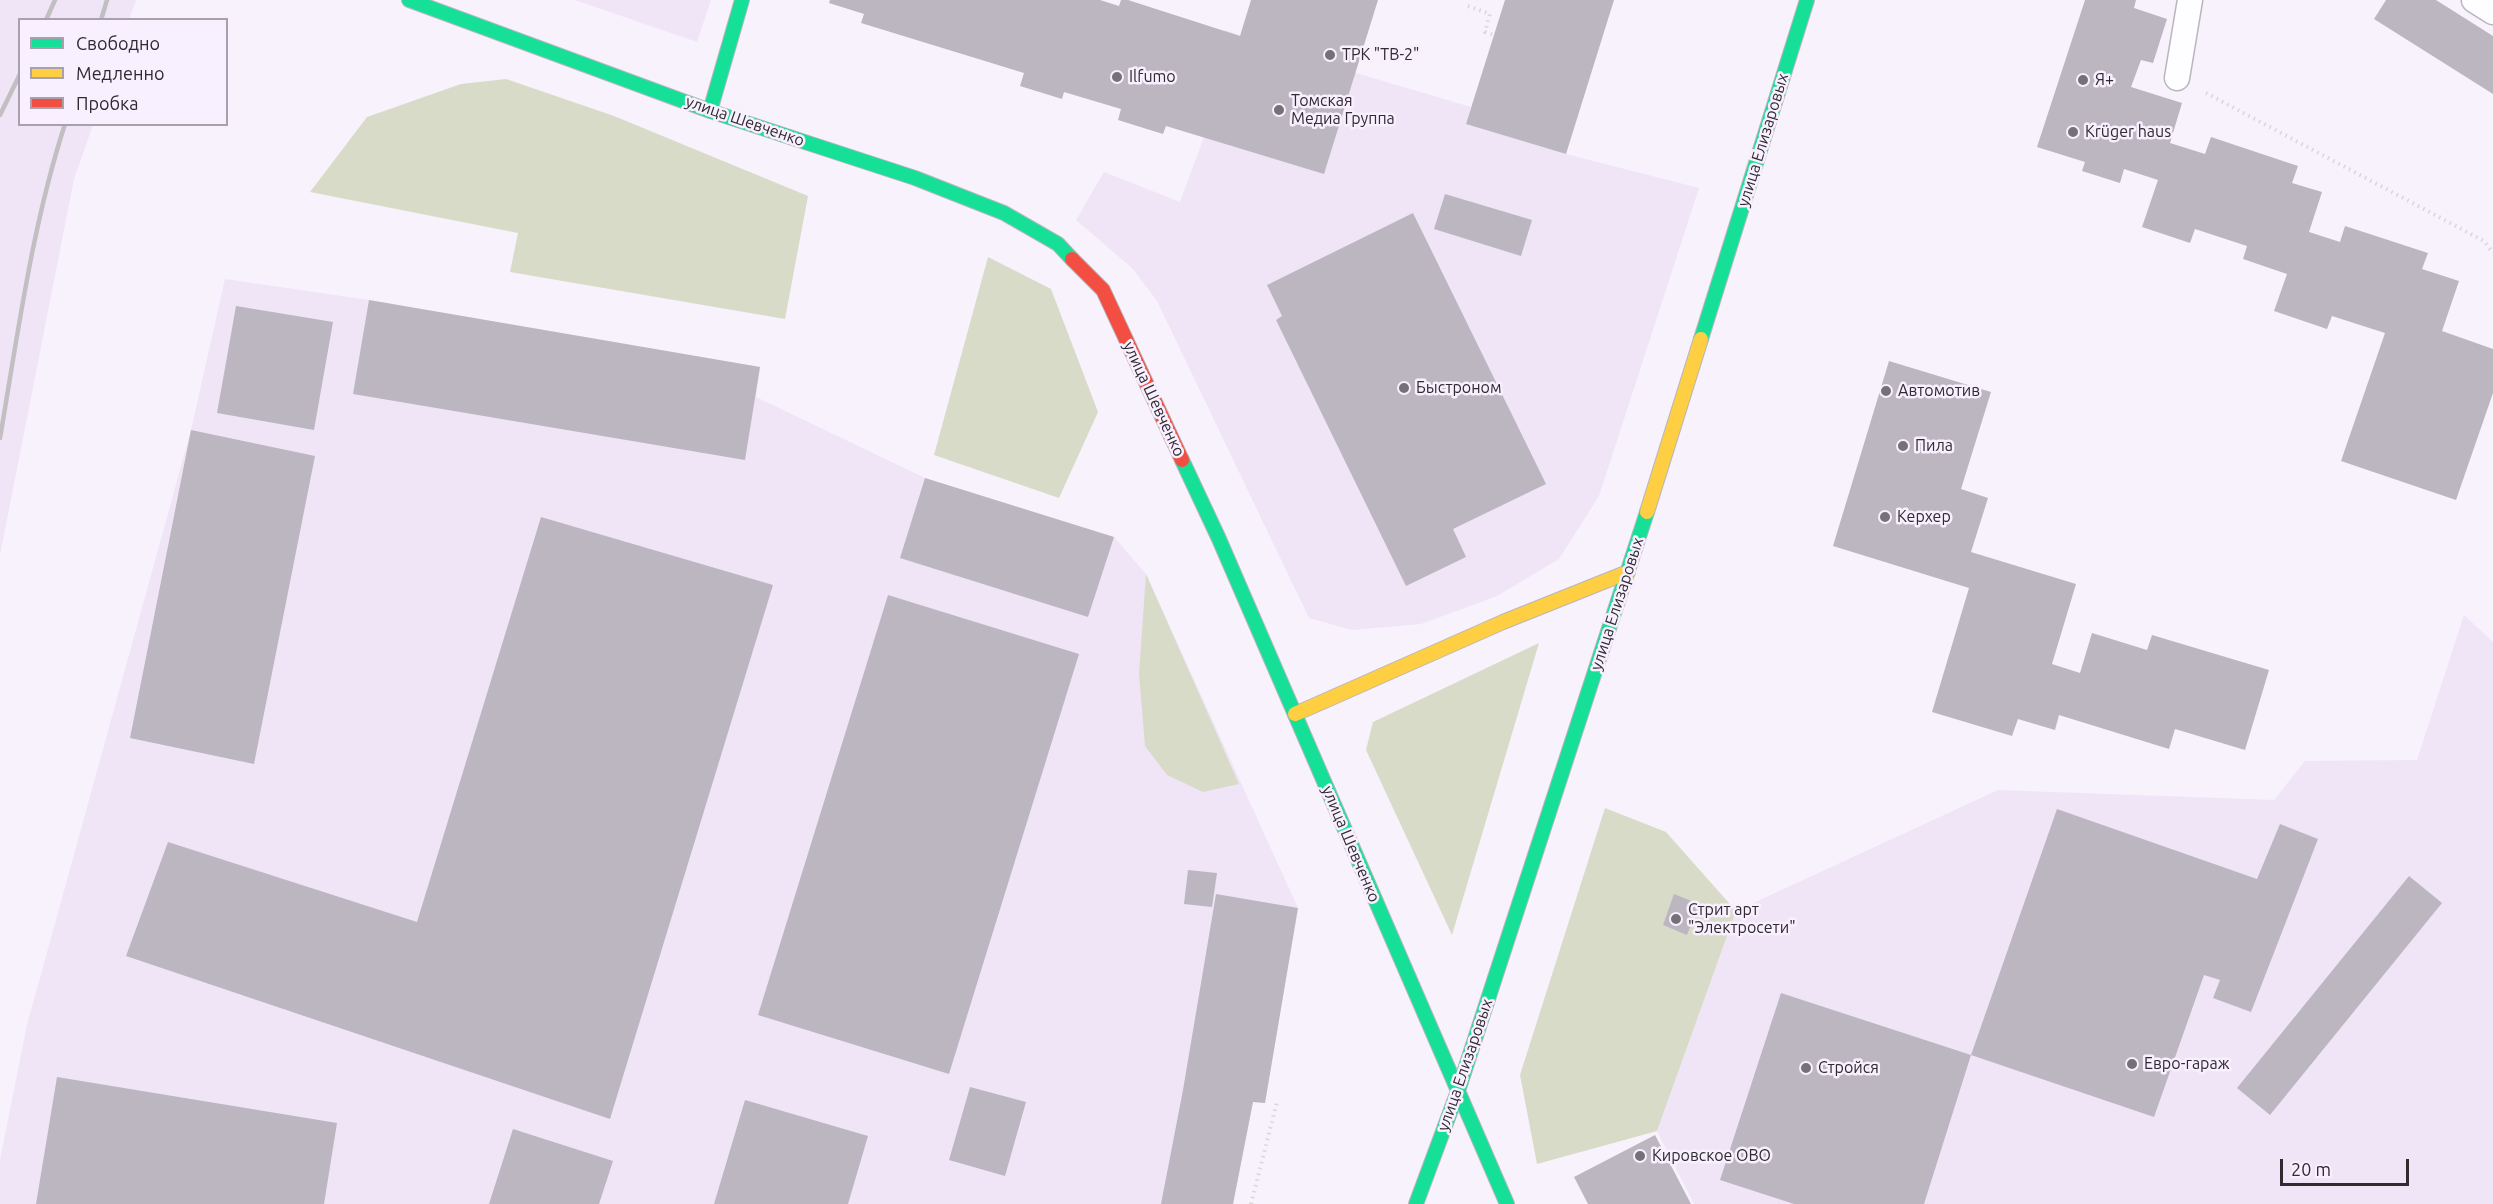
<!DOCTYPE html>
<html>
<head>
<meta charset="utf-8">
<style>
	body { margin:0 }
	#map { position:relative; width:2493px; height:1204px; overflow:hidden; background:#f7f2fc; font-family:Ubuntu,sans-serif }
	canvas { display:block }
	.legend { position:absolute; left:18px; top:18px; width:210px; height:108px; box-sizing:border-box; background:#f8efff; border:2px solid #a8a1ad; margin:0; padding:8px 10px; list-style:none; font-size:18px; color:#2f2b31 }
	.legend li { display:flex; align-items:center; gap:12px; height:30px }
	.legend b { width:30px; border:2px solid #a8a1ad }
	.scale { position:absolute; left:2280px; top:1159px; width:129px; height:27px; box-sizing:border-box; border:3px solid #2f2b31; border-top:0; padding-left:8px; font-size:18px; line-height:21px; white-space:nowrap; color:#2f2b31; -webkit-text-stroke:4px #f8efff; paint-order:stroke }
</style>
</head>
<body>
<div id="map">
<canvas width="2493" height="1204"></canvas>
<ul class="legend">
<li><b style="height:8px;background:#16e098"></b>Свободно</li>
<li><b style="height:8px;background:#ffcf43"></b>Медленно</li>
<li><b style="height:8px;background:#f24e42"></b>Пробка</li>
</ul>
<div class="scale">20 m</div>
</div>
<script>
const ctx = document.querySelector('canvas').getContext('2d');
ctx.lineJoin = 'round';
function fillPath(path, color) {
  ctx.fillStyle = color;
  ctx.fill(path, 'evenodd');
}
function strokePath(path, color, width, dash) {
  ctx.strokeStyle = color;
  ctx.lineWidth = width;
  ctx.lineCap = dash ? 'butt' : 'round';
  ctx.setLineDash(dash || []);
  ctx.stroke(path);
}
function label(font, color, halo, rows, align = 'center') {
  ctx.font = font + ' Ubuntu,sans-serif';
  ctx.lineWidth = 5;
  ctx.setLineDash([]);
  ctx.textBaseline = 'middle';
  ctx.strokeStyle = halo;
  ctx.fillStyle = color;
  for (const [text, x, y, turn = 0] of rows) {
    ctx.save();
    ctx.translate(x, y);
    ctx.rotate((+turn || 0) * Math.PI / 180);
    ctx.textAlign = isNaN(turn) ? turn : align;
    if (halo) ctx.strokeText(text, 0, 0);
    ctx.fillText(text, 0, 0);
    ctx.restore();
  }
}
const built = new Path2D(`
	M 0,0 L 136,0 L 129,19 L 20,20 L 20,124 L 93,125 L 74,179 L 0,555 Z
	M 575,0 L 711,0 L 697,42 Z
	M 1225,30 L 1356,73 L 1471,107 L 1466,124 L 1566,154 L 1699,188 L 1599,496 L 1559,559 L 1497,596 L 1421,624 L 1352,630 L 1309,618 L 1157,301 L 1132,268 L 1076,220 L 1104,172 L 1180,202 L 1204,137 L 1210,78 Z
	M 225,279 L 369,300 L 760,367 L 756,397 L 925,478 L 1114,537 L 1146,574 L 1298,908 L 1265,1103 L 1253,1102 L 1233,1204 L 0,1204 L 0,1160 L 27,1025 L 191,430 Z
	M 2464,615 L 2493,642 L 2493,1204 L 1694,1204 L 1657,1131 L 1736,911 L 1998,790 L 2274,800 L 2305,761 L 2417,760 Z`);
const green = new Path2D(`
	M 506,79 L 614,116 L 808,196 L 785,319 L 510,272 L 518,233 L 310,192 L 367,117 L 461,84 Z
	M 988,257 L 1051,289 L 1098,412 L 1059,498 L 934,455 Z
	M 1146,574 L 1239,784 L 1203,792 L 1167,775 L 1145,746 L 1139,674 Z
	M 1539,643 L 1452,935 L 1366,750 L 1373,722 Z
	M 1605,808 L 1666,832 L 1736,911 L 1657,1131 L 1537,1164 L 1520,1075 Z`);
const building = new Path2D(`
	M 830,0 L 1100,0 L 1119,6 L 1121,0 L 1128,0 L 1240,36 L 1251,0 L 1378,0 L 1324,174 L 1166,126 L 1163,134 L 1118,120 L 1121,109 L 1064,92 L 1062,99 L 1020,86 L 1024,73 L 861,23 L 864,14 L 829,3 Z
	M 1505,0 L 1614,0 L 1566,154 L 1466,124 Z
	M 2085,0 L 2136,0 L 2134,8 L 2167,19 L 2153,63 L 2141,60 L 2131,87 L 2182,103 L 2170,143 L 2205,154 L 2211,137 L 2298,166 L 2292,183 L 2322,192 L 2309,232 L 2340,242 L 2345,226 L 2428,253 L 2422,269 L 2459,281 L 2442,331 L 2493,349 L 2493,393 L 2456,500 L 2341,461 L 2385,333 L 2332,316 L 2327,329 L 2274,311 L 2287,274 L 2243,259 L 2247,246 L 2195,229 L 2190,243 L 2142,227 L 2158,180 L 2124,169 L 2120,183 L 2082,171 L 2085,162 L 2037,147 Z
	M 2386,0 L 2436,0 L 2493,36 L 2493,94 L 2374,19 Z
	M 1445,194 L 1532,220 L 1521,256 L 1434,229 Z
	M 1413,213 L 1546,484 L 1453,529 L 1466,557 L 1406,586 L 1276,320 L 1282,316 L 1267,285 Z
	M 369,300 L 760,367 L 745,460 L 353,394 Z
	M 236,306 L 333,322 L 314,430 L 217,413 Z
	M 1889,361 L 1991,392 L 1961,489 L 1988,498 L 1971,552 L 2076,584 L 2052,664 L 2080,673 L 2092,633 L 2147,650 L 2152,635 L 2269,670 L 2245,750 L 2175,729 L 2169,749 L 2059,715 L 2055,730 L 2018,719 L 2012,736 L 1932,712 L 1969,588 L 1833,546 Z
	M 191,430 L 315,456 L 254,764 L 130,738 Z
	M 925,478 L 1114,537 L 1088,617 L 900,558 Z
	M 541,517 L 773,585 L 610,1119 L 126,956 L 168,842 L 417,922 Z
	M 888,595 L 1079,654 L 949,1074 L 758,1015 Z
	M 2057,809 L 2257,879 L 2280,824 L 2318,839 L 2251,1012 L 2213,998 L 2220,980 L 2204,975 L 2154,1117 L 1971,1055 Z
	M 1188,870 L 1217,873 L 1212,907 L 1184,904 Z
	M 2409,876 L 2442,903 L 2270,1115 L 2237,1088 Z
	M 1216,894 L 1298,908 L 1265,1103 L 1253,1102 L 1233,1204 L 1161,1204 L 1183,1090 Z
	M 1674,894 L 1699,904 L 1687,935 L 1663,925 Z
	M 1781,993 L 1971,1055 L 1924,1204 L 1794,1204 L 1720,1180 Z
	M 57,1077 L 337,1123 L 324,1204 L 36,1204 Z
	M 970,1087 L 1026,1102 L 1005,1176 L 949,1160 Z
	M 745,1100 L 868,1136 L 848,1204 L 714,1204 Z
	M 513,1129 L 613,1161 L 599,1204 L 489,1204 Z
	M 1655,1135 L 1691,1204 L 1588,1204 L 1574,1177 Z`);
const path = new Path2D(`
	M 1468,6 L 1490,14 L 1485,32 L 1494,35
	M 2206,93 L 2484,241 L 2493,253
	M 1251,1204 L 1277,1102`);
const lane = new Path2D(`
	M 2474,0 L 2493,12
	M 2177,78 L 2190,0`);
const fast = new Path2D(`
	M 409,0 L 710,111 L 915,178 L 1004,213 L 1058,244 L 1072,259
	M 710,111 L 742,0
	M 1701,339 L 1807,0
	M 1182,460 L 1219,539 L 1507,1204
	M 1416,1204 L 1458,1091 L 1647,512`);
const slow = new Path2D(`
	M 1647,512 L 1701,339
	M 1295,714 L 1503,622 L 1628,572`);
const jam = new Path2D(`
	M 1072,259 L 1103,290 L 1182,460`);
const rail = new Path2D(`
	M 46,20 L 55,0
	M 101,20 L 107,0
	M 0,115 L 20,74
	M 0,438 C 18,333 32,226 65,124`);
const markers = [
	[1330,55,6,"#757178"],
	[1117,77,6,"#757178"],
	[2083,80,6,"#757178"],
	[1279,110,6,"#757178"],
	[2073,132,6,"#757178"],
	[1404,388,6,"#757178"],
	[1886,391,6,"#757178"],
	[1903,446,6,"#757178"],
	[1885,517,6,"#757178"],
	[1676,919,6,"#757178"],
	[2132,1064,6,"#757178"],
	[1806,1068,6,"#757178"],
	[1640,1156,6,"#757178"]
];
const poiNames = [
	["ТРК \"ТВ-2\"",1342,55],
	["Ilfumo",1129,77],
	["Я+",2095,80],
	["Томская",1291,101],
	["Медиа Группа",1291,119],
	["Krüger haus",2085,132],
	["Быстроном",1416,388],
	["Автомотив",1898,391],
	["Пила",1915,446],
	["Керхер",1897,517],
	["Стрит арт",1688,910],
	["\"Электросети\"",1688,928],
	["Евро-гараж",2144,1064],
	["Стройся",1818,1068],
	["Кировское ОВО",1652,1156]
];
const streetNames = [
	["улица Шевченко",745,121,19],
	["улица Елизаровых",1763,140,-73],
	["улица Шевченко",1154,399,65],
	["улица Елизаровых",1617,604,-72],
	["улица Шевченко",1351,844,67],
	["улица Елизаровых",1465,1065,-71]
];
fillPath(built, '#efe5f6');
fillPath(green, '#d9dbc9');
fillPath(building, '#bcb6c1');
strokePath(lane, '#b9b6bd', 27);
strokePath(fast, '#b9b6bd', 16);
strokePath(slow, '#b9b6bd', 16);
strokePath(jam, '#b9b6bd', 16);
strokePath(path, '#d8d7d9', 4, [1.5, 4.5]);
strokePath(lane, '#fefdff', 24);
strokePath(fast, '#16e098', 14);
strokePath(slow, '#ffcf43', 14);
strokePath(jam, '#f24e42', 14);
strokePath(rail, '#c1bfc2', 4.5);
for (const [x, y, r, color] of markers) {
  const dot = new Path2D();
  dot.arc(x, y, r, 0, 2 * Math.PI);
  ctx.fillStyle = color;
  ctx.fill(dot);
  strokePath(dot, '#f8efff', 2);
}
label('16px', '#2f2b31', '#f8efff', poiNames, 'left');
label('16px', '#2f2b31', '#f8efff', streetNames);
</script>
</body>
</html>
